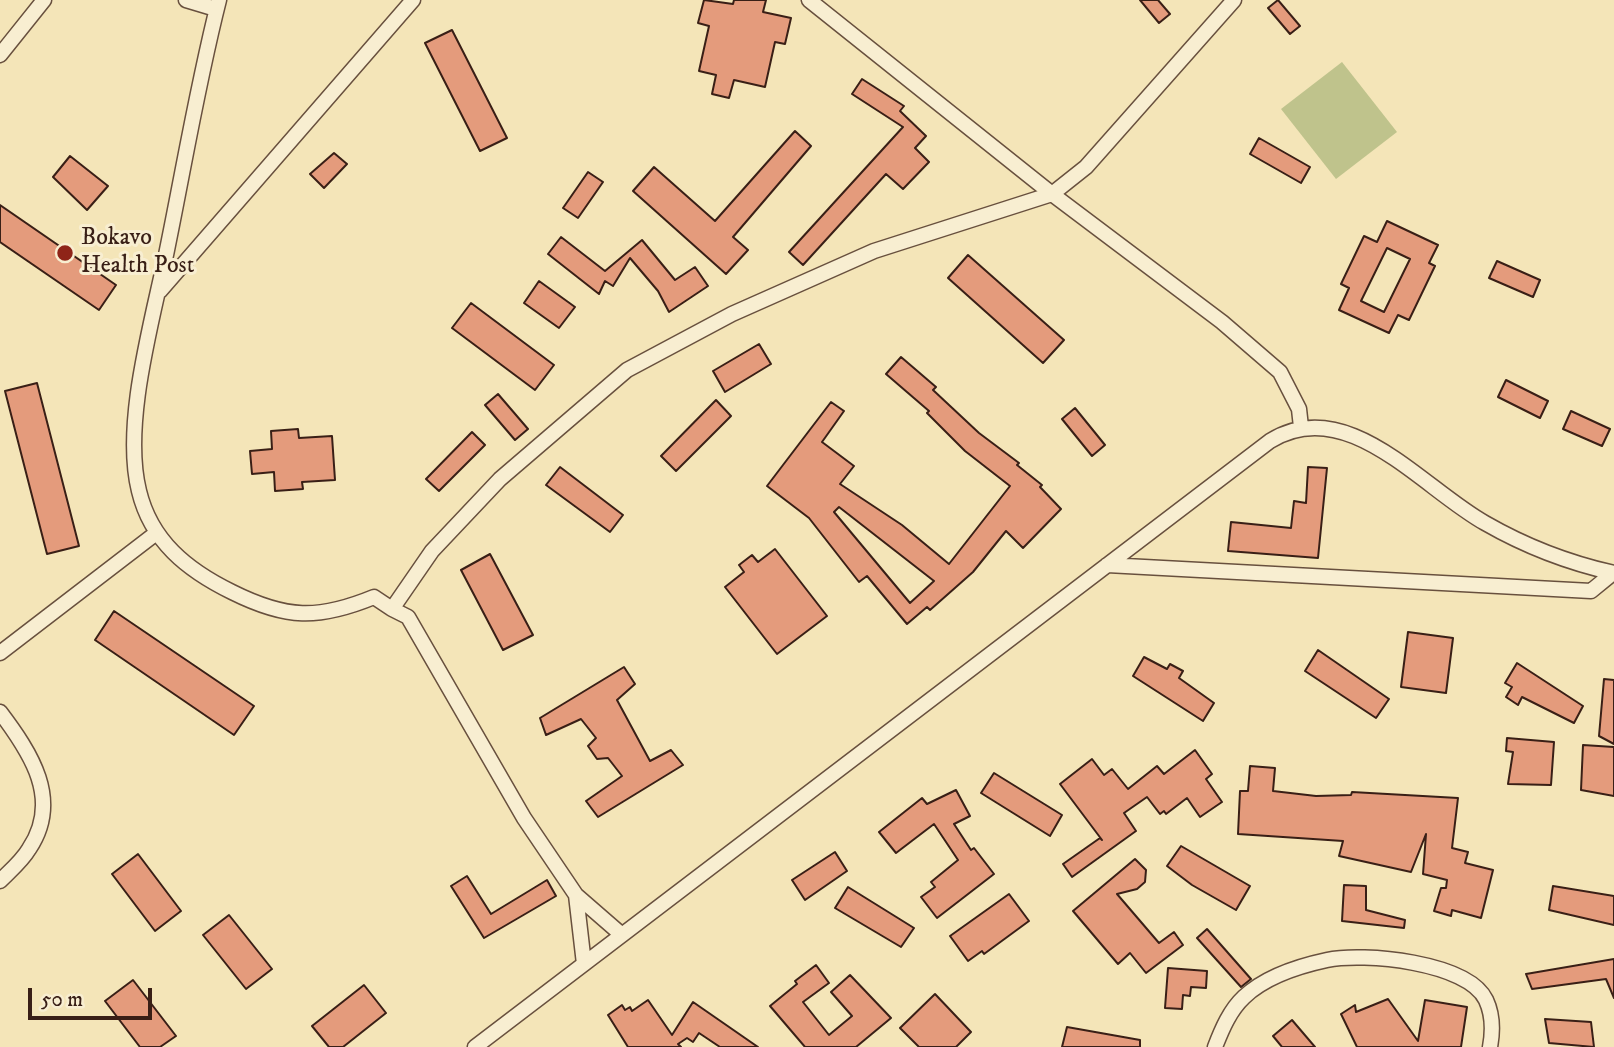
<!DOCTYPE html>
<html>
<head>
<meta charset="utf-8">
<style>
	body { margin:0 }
	#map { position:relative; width:1614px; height:1047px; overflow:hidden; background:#f4e5b8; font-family:"IM FELL DW Pica",serif }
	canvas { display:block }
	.scale { position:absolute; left:28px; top:988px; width:124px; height:32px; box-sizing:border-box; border:4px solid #391f16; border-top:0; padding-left:9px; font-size:21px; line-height:24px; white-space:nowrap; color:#391f16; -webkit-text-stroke:5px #f8eed1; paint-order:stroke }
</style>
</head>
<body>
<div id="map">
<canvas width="1614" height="1047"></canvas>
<div class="scale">50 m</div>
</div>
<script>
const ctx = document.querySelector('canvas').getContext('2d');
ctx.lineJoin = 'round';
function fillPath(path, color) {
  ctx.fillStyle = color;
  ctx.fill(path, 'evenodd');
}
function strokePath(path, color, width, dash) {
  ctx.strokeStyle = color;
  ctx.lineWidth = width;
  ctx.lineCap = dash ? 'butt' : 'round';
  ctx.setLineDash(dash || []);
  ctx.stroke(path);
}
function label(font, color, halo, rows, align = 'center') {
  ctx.font = font + ' "IM FELL DW Pica",serif';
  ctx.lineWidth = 6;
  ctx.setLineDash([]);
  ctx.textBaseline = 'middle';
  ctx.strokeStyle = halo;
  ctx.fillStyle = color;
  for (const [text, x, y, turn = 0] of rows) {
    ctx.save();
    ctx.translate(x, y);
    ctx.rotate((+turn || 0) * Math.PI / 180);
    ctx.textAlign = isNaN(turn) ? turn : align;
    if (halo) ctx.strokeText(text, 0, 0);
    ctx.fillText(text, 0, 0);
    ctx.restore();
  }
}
const green = new Path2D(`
	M 1342,62 L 1397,132 L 1336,179 L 1281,109 Z`);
const building = new Path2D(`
	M 704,0 L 733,4 L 734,0 L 766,0 L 763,12 L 791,18 L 785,44 L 775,42 L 765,87 L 734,80 L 729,98 L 712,94 L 716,75 L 699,71 L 709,26 L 698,23 Z
	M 1140,0 L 1158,0 L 1170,14 L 1159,23 Z
	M 1278,0 L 1300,26 L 1290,34 L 1268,8 Z
	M 452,30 L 507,138 L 480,151 L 425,43 Z
	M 862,79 L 904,106 L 900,111 L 926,136 L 915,148 L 929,162 L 903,189 L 886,174 L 803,265 L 789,252 L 903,127 L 852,94 Z
	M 795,131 L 811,146 L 733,237 L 748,250 L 726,274 L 633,191 L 654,167 L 715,221 Z
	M 1259,138 L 1310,167 L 1301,183 L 1250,154 Z
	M 334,153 L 347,164 L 324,188 L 310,174 Z
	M 70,156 L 108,186 L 87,210 L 53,177 Z
	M 588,172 L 603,182 L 578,218 L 563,208 Z
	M 0,205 L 116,285 L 99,310 L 0,242 Z
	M 1387,221 L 1438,245 L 1429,263 L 1435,266 L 1409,320 L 1398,315 L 1389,333 L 1339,310 L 1349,288 L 1341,284 L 1364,236 L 1377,242 ZM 1387,248 L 1410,259 L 1384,312 L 1361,301 Z
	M 561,237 L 605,271 L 642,240 L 675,280 L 695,267 L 708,286 L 669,312 L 658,291 L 630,258 L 613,286 L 605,281 L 599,294 L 548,254 Z
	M 968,255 L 1064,340 L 1043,363 L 948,278 Z
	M 1497,261 L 1540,280 L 1533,297 L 1489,278 Z
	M 539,281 L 575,307 L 559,328 L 524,303 Z
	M 471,303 L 554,365 L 535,390 L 452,328 Z
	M 759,344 L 771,364 L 725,392 L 713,371 Z
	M 901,357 L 936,387 L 933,390 L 979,433 L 1019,463 L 1017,465 L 1042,485 L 1040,487 L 1061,509 L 1023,548 L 1006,531 L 973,572 L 930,610 L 927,607 L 907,624 L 867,576 L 859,582 L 809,518 L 767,486 L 831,402 L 844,411 L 822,442 L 854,466 L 840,484 L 902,525 L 949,564 L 1010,486 L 965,451 L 927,413 L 929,411 L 886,374 ZM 839,507 L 934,581 L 910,603 L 834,512 Z
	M 1506,380 L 1548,401 L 1540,418 L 1498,397 Z
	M 37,383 L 79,546 L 47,554 L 5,391 Z
	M 498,394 L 528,429 L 515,440 L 485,405 Z
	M 716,400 L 731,416 L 676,471 L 661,456 Z
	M 1075,408 L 1105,445 L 1092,456 L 1062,419 Z
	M 1571,411 L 1610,429 L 1602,446 L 1563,429 Z
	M 298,429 L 299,438 L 332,436 L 335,480 L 302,482 L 303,489 L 275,491 L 274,472 L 252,474 L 250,451 L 272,449 L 271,431 Z
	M 472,432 L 485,445 L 439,491 L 426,479 Z
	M 560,467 L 623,515 L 610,532 L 546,485 Z
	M 1308,467 L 1327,468 L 1318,558 L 1228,551 L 1231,522 L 1291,528 L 1294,501 L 1306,503 Z
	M 775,549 L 827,616 L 777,654 L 725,587 L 744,572 L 739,565 L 752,555 L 758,562 Z
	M 490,554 L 533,635 L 503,650 L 461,570 Z
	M 114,611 L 254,706 L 234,735 L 95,640 Z
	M 1408,632 L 1453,638 L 1446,693 L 1401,687 Z
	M 1318,650 L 1389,699 L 1376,718 L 1305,671 Z
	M 1144,657 L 1167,669 L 1170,664 L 1183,671 L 1179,678 L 1214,703 L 1203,721 L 1133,676 Z
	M 1517,663 L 1583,706 L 1574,723 L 1522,697 L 1518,705 L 1506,697 L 1512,687 L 1505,683 Z
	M 624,667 L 635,684 L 617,700 L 650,761 L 671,750 L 683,765 L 598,817 L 586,801 L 622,776 L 608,758 L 597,759 L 588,746 L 596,738 L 581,719 L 546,735 L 540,718 Z
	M 1604,679 L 1614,680 L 1614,744 L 1599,736 Z
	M 1507,738 L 1554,742 L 1551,785 L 1508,784 L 1513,752 L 1506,751 Z
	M 1583,745 L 1614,747 L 1614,796 L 1581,790 Z
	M 1195,750 L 1212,774 L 1206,779 L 1222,802 L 1200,817 L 1187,798 L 1166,814 L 1164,811 L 1160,814 L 1147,797 L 1124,813 L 1136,831 L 1072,877 L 1063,864 L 1100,838 L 1102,840 L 1060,784 L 1092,759 L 1104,775 L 1112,769 L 1128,789 L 1157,766 L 1164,774 Z
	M 1250,766 L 1275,768 L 1273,791 L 1316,796 L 1351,795 L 1352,792 L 1458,798 L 1452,848 L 1468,852 L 1465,863 L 1493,870 L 1481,918 L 1452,910 L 1451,916 L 1434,911 L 1441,888 L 1446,888 L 1447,880 L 1423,874 L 1426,834 L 1411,872 L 1339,856 L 1343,841 L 1238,834 L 1240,791 L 1248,791 Z
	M 994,773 L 1062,815 L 1050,836 L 981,793 Z
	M 956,790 L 970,816 L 954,824 L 971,850 L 974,848 L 994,874 L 937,918 L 921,897 L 935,887 L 931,882 L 958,860 L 934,824 L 896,853 L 879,832 L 922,798 L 927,804 Z
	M 1181,846 L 1250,886 L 1236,910 L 1192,885 L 1167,866 Z
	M 835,852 L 847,871 L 805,900 L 792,880 Z
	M 138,854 L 181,911 L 155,931 L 112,874 Z
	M 1135,859 L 1146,870 L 1145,882 L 1137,889 L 1117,894 L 1159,943 L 1174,932 L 1183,945 L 1146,973 L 1130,953 L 1118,964 L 1073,911 Z
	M 467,876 L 491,914 L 547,880 L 556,896 L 484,938 L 451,886 Z
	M 1344,885 L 1366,886 L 1366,910 L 1405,920 L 1404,928 L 1342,921 Z
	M 1553,886 L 1614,896 L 1614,925 L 1549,910 Z
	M 848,887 L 914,928 L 901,947 L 835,908 Z
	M 1009,894 L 1029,921 L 984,954 L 982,951 L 968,961 L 950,936 Z
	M 229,915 L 272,969 L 246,989 L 203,935 Z
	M 1207,929 L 1251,979 L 1241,987 L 1197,938 Z
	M 1614,959 L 1614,998 L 1606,979 L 1532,989 L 1526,974 Z
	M 816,965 L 829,983 L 803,1002 L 829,1035 L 852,1016 L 831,992 L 850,975 L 891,1018 L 856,1047 L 805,1047 L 770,1006 L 797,984 L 795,981 Z
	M 1168,968 L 1207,971 L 1206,988 L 1191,987 L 1190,996 L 1183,995 L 1182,1009 L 1165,1008 Z
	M 133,980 L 176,1036 L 160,1047 L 140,1047 L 105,1001 Z
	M 364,985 L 386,1013 L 343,1047 L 329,1047 L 312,1026 Z
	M 935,994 L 971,1032 L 956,1047 L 919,1047 L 900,1028 Z
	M 1388,999 L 1418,1041 L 1425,1000 L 1467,1007 L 1461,1047 L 1357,1047 L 1341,1014 L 1355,1005 L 1356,1012 Z
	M 648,1000 L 672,1035 L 693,1002 L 758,1047 L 720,1047 L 699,1033 L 693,1042 L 687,1038 L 678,1044 L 681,1047 L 628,1047 L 608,1015 L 622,1005 L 625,1010 L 630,1007 L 632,1011 Z
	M 1545,1019 L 1591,1022 L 1594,1047 L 1549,1043 Z
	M 1292,1020 L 1315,1047 L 1282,1047 L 1273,1036 Z
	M 1067,1027 L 1140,1040 L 1140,1047 L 1062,1047 Z`);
const minor = new Path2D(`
	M 186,0 L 216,9
	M 219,0 C 198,82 184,167 167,250 C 153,319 122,423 139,491 C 151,541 187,570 232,592 C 286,619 318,620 374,597 L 392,609 L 432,551 L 500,479 L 627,370 L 732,314 L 874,251 L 1052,194 L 1086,167 L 1234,0
	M 809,0 L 1052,194 L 1222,322 L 1280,372 L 1299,409 L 1301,427
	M 0,55 L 44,0
	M 160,291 L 413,0
	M 1107,565 L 1591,591 L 1613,573
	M 392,609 L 408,617 L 524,818 L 576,895 L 622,935
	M 0,653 L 155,534
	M 0,712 C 31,753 62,800 29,849 C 22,861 10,871 0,881
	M 576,895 L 584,964
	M 475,1047 L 1270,441 C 1347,393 1422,488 1485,523 C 1525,546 1569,563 1614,573
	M 1215,1047 C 1222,1029 1230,1010 1244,997 C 1265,977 1299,966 1327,960 C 1363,952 1468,962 1486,1000 C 1493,1015 1493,1031 1490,1047`);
const markers = [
	[65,253,9,"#8f2418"]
];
const poiNames = [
	["Bokavo",81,239],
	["Health Post",81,267]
];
fillPath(green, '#bfc38c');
fillPath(building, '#e49b7c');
strokePath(building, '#391f16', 2);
strokePath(minor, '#68503e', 17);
strokePath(minor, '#f8eed1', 14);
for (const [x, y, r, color] of markers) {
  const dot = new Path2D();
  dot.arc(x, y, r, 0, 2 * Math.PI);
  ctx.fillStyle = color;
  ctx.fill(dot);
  strokePath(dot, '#f8eed1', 2.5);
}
label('24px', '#391f16', '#f8eed1', poiNames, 'left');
</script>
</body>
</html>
